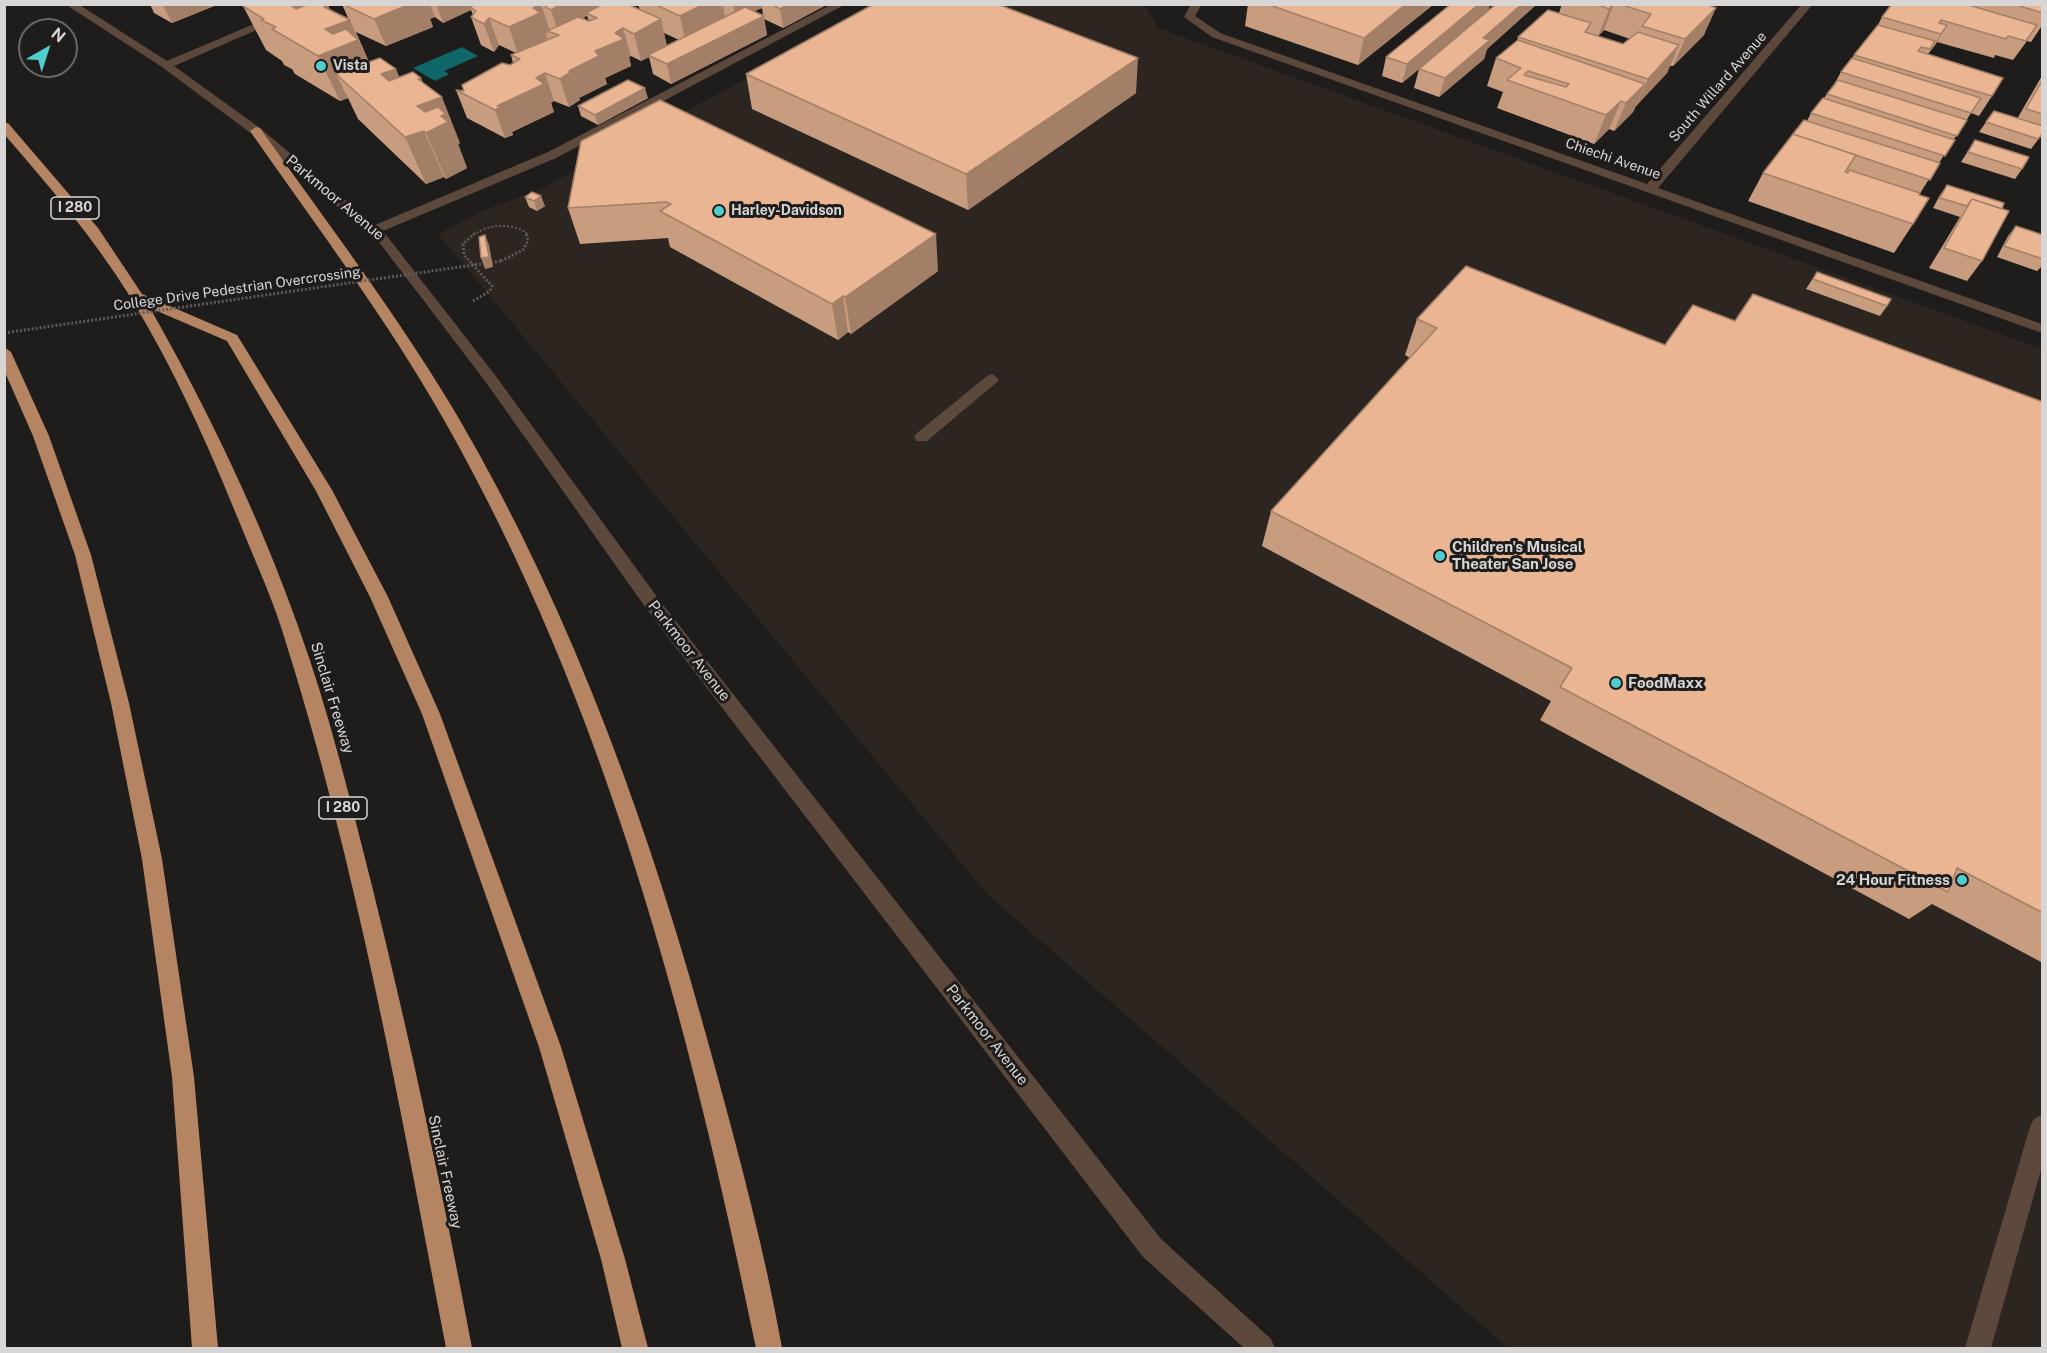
<!DOCTYPE html>
<html>
<head>
<meta charset="utf-8">
<style>
	body { margin:0 }
	#map { position:relative; width:2047px; height:1353px; overflow:hidden; background:#1f1d1b; font-family:"Public Sans",sans-serif }
	canvas { display:block }
	.frame { position:absolute; inset:0; border:6px solid #d8d6d5; pointer-events:none }
	.north { position:absolute; left:18px; top:18px; width:60px; height:60px; box-sizing:border-box; background:#1f1d1b; border:2px solid #696765; border-radius:50%; rotate:39deg; font-size:16px; font-weight:700; line-height:24px; text-align:center; color:#d8d6d5 }
	.north::after { content:''; display:block; margin:auto; width:21px; height:27px; background:#52cdce; clip-path:polygon(50% 0,100% 100%,50% 72%,0 100%) }
</style>
</head>
<body>
<div id="map">
<canvas width="2047" height="1353"></canvas>
<div class="frame"></div>
<div class="north">N</div>
</div>
<script>
const ctx = document.querySelector('canvas').getContext('2d');
ctx.lineJoin = 'round';
function fillPath(path, color) {
  ctx.fillStyle = color;
  ctx.fill(path, 'evenodd');
}
function strokePath(path, color, width, dash) {
  ctx.strokeStyle = color;
  ctx.lineWidth = width;
  ctx.lineCap = dash ? 'butt' : 'round';
  ctx.setLineDash(dash || []);
  ctx.stroke(path);
}
function label(font, color, halo, rows, align = 'center') {
  ctx.font = font + ' "Public Sans",sans-serif';
  ctx.lineWidth = 6;
  ctx.setLineDash([]);
  ctx.textBaseline = 'middle';
  ctx.strokeStyle = halo;
  ctx.fillStyle = color;
  for (const [text, x, y, turn = 0] of rows) {
    ctx.save();
    ctx.translate(x, y);
    ctx.rotate((+turn || 0) * Math.PI / 180);
    ctx.textAlign = isNaN(turn) ? turn : align;
    if (halo) ctx.strokeText(text, 0, 0);
    ctx.fillText(text, 0, 0);
    ctx.restore();
  }
}
const built = new Path2D(`
	M 883,5 L 1145,5 L 1158,28 L 2042,349 L 2042,1348 L 1508,1348 L 988,895 L 438,234 L 484,210 L 537,191 Z`);
const water = new Path2D(`
	M 462,47 L 478,56 L 444,71 L 449,74 L 435,81 L 413,68 Z`);
const pathFar1 = new Path2D(`
	M 473,235 C 490,224 508,223 526,232 L 527,235`);
const path = new Path2D(`
	M 501,261 L 523,250 L 528,241 L 526,233
	M 473,301 L 490,291 L 492,286 L 464,255 L 463,244 L 475,233`);
const minor = new Path2D(`
	M 65,4 L 78,4 L 167,61 L 301,4 L 316,4 L 174,66 L 260,128 L 375,225 L 548,152 L 832,4 L 846,4 L 556,158 L 383,231 L 495,375 L 660,601 L 1161,1239 L 1271,1339 L 1275,1348 L 1244,1348 L 1143,1257 L 648,611 L 485,381 L 379,242 L 252,134 L 162,67 Z
	M 1191,4 L 1202,4 L 1195,16 L 1220,33 L 1647,184 L 1802,4 L 1813,4 L 1658,188 L 2042,324 L 2042,333 L 1212,37 L 1184,17 Z
	M 992,374 L 999,379 L 997,382 L 927,441 L 917,441 L 914,437 L 917,433 L 987,376 Z
	M 2042,1115 L 2042,1166 L 1991,1348 L 1965,1348 L 2030,1127 L 2034,1119 Z`);
const highway = new Path2D(`
	M 4,123 L 8,123 L 98,228 L 142,294 L 237,335 L 332,490 L 388,597 L 440,714 L 561,1047 L 625,1259 L 648,1348 L 622,1348 L 601,1259 L 539,1047 L 422,714 L 370,597 L 316,491 L 227,341 L 150,308 C 208,410 259,516 298,626 C 329,711 350,799 372,886 C 410,1039 443,1193 472,1348 L 446,1348 C 400,1107 357,865 282,630 C 271,595 255,561 241,526 C 209,447 174,368 129,295 C 93,237 49,186 4,134 Z
	M 256,127 L 260,128 C 328,224 399,317 458,417 C 575,617 653,838 713,1060 C 739,1155 765,1252 782,1348 L 756,1348 C 690,1027 607,707 444,420 C 387,319 316,226 250,131 Z
	M 4,347 L 11,352 L 49,436 L 91,555 L 129,703 L 162,859 L 194,1077 L 218,1348 L 192,1348 L 172,1077 L 142,859 L 111,703 L 75,555 L 33,436 L 4,370 Z`);
const pathBridge = new Path2D(`
	M 4,333 L 501,261`);
const wall = new Path2D(`
	M 150,4 L 219,4 L 172,23 L 154,13 Z
	M 342,4 L 627,4 L 640,10 L 638,4 L 828,4 L 783,28 L 764,19 L 767,35 L 671,84 L 653,74 L 649,57 L 641,61 L 631,56 L 629,57 L 631,66 L 605,78 L 607,84 L 579,98 L 580,100 L 569,107 L 554,101 L 551,103 L 554,112 L 512,132 L 513,135 L 505,138 L 467,118 L 456,90 L 464,91 L 513,63 L 511,55 L 516,53 L 499,45 L 494,52 L 481,45 L 471,17 L 473,15 L 471,10 L 443,23 L 435,17 L 430,19 L 433,27 L 386,46 L 356,32 L 369,62 L 399,77 L 423,83 L 460,143 L 458,144 L 467,168 L 446,179 L 444,177 L 426,184 L 358,119 L 348,98 L 340,101 L 295,74 L 292,69 L 284,65 L 282,61 L 266,50 L 243,6 L 305,6 L 329,9 L 348,18 ZM 762,8 L 763,15 L 754,11 ZM 587,16 L 589,21 L 585,20 L 584,17 ZM 664,33 L 679,40 L 667,46 Z
	M 1248,4 L 1434,4 L 1358,65 L 1245,26 Z
	M 1451,4 L 1490,4 L 1488,12 L 1496,4 L 1537,4 L 1487,49 L 1484,59 L 1439,97 L 1414,88 L 1419,69 L 1402,83 L 1382,76 L 1386,57 Z
	M 1562,4 L 1706,4 L 1704,35 L 1673,66 L 1670,66 L 1667,73 L 1636,106 L 1633,112 L 1614,131 L 1609,129 L 1594,144 L 1497,108 L 1503,92 L 1487,86 L 1496,58 L 1517,41 L 1518,37 L 1559,13 ZM 1604,30 L 1630,39 L 1623,44 L 1598,36 Z
	M 1892,4 L 2043,4 L 2043,24 L 2031,42 L 2027,41 L 2013,60 L 1995,55 L 1994,58 L 1937,42 L 1928,54 L 1992,96 L 1979,116 L 1971,113 L 1954,139 L 1919,195 L 1913,224 L 1894,253 L 1748,201 L 1763,173 L 1807,121 L 1811,113 L 1824,98 L 1833,86 L 1841,72 L 1878,25 L 1882,17 Z
	M 746,74 L 1136,93 L 968,210 L 752,109 Z
	M 2043,74 L 2043,138 L 2040,137 L 2031,149 L 1979,132 L 1994,111 L 2017,119 Z
	M 648,98 L 598,125 L 581,116 L 578,106 Z
	M 1975,140 L 2022,169 L 2015,179 L 1961,162 Z
	M 581,141 L 938,271 L 851,334 L 848,332 L 838,340 L 670,247 L 668,238 L 580,244 L 568,208 Z
	M 1947,185 L 2004,203 L 1982,261 L 1967,281 L 1929,268 L 1960,217 L 1933,208 L 1940,195 Z
	M 525,197 L 545,206 L 537,211 L 529,207 Z
	M 2016,226 L 2043,235 L 2043,265 L 2037,271 L 1997,257 L 2008,236 Z
	M 1817,272 L 1887,306 L 1880,316 L 1806,289 Z
	M 1417,319 L 1665,345 L 1735,321 L 2043,402 L 2043,963 L 1932,904 L 1909,919 L 1540,720 L 1551,701 L 1262,546 L 1271,511 L 1410,358 L 1405,355 Z`);
const shadedWall = new Path2D(`
	M 162,4 L 219,4 L 172,23 Z
	M 304,4 L 323,44 L 289,5 Z
	M 410,4 L 430,4 L 435,17 L 430,19 L 433,27 L 386,46 L 374,19 Z
	M 436,4 L 485,4 L 470,7 L 471,10 L 443,23 Z
	M 541,4 L 550,31 L 547,31 L 548,33 L 546,33 L 548,41 L 518,54 L 509,27 L 533,8 Z
	M 561,4 L 614,4 L 586,13 L 587,16 L 584,17 L 586,22 L 560,37 L 551,10 Z
	M 704,4 L 723,4 L 725,16 L 723,17 L 725,24 L 686,44 L 680,16 Z
	M 733,4 L 761,4 L 762,8 L 736,20 Z
	M 788,4 L 828,4 L 783,28 L 780,9 Z
	M 1406,4 L 1434,4 L 1358,65 L 1364,38 Z
	M 1479,4 L 1490,4 L 1488,12 L 1402,83 L 1407,64 Z
	M 1522,4 L 1537,4 L 1487,49 L 1484,59 L 1439,97 L 1445,78 L 1483,38 Z
	M 1613,4 L 1614,4 L 1604,30 L 1598,36 L 1609,9 Z
	M 328,5 L 337,25 L 350,20 L 370,65 L 336,74 L 348,98 L 340,101 L 318,56 L 325,29 L 324,7 Z
	M 1716,8 L 1704,35 L 1673,66 L 1685,39 Z
	M 764,16 L 767,35 L 671,84 L 667,64 Z
	M 489,18 L 499,45 L 494,52 L 484,24 Z
	M 661,19 L 667,47 L 648,55 L 649,57 L 641,61 L 634,34 Z
	M 1947,25 L 1936,44 L 1929,53 L 1941,34 Z
	M 623,28 L 631,56 L 629,57 L 631,66 L 605,78 L 607,84 L 579,98 L 580,100 L 569,107 L 560,79 L 595,51 L 615,33 Z
	M 1679,45 L 1667,73 L 1636,106 L 1648,79 Z
	M 1138,58 L 1136,93 L 968,210 L 966,174 Z
	M 396,69 L 415,115 L 381,74 Z
	M 545,73 L 554,101 L 551,103 L 554,112 L 512,132 L 513,135 L 505,138 L 495,110 L 497,106 L 536,78 Z
	M 421,78 L 430,101 L 442,97 L 460,143 L 458,144 L 467,168 L 446,179 L 426,133 L 417,106 L 418,79 Z
	M 1645,84 L 1633,112 L 1614,131 L 1626,103 Z
	M 645,88 L 648,98 L 598,125 L 595,115 Z
	M 1621,101 L 1609,129 L 1594,144 L 1606,115 Z
	M 424,131 L 444,177 L 426,184 L 405,137 Z
	M 541,196 L 545,206 L 537,211 L 534,201 Z
	M 936,234 L 938,271 L 851,334 L 845,297 Z
	M 485,235 L 489,245 L 493,267 L 485,269 L 481,258 Z
	M 843,296 L 848,332 L 838,340 L 832,304 Z`);
const building = new Path2D(`
	M 246,4 L 289,4 L 296,9 L 309,4 L 327,4 L 328,5 L 324,7 L 350,20 L 325,29 L 333,34 L 346,29 L 358,40 L 318,56 L 272,29 L 276,27 L 261,20 L 264,19 L 243,6 Z
	M 342,4 L 410,4 L 374,19 Z
	M 476,4 L 541,4 L 533,8 L 540,13 L 509,27 L 489,18 L 484,24 L 471,17 L 476,11 L 470,7 Z
	M 542,4 L 561,4 L 551,10 Z
	M 603,4 L 627,4 L 661,19 L 634,34 L 623,28 L 615,33 L 624,39 L 595,51 L 599,56 L 569,71 L 571,72 L 560,79 L 545,73 L 536,78 L 544,84 L 497,106 L 502,106 L 495,110 L 456,90 L 464,91 L 462,85 L 502,63 L 510,65 L 520,59 L 511,55 L 559,35 L 547,31 L 578,17 L 589,21 L 597,18 L 586,13 Z
	M 654,4 L 704,4 L 680,16 Z
	M 771,4 L 788,4 L 780,9 Z
	M 874,4 L 997,4 L 1138,58 L 966,174 L 746,74 Z
	M 1267,4 L 1406,4 L 1364,38 Z
	M 1451,4 L 1479,4 L 1407,64 L 1386,57 Z
	M 1496,4 L 1522,4 L 1483,38 L 1490,40 L 1445,78 L 1419,69 Z
	M 1596,4 L 1613,4 L 1609,9 Z
	M 1619,4 L 1706,4 L 1716,8 L 1685,39 L 1642,26 L 1651,14 Z
	M 1892,4 L 1965,4 L 2037,25 L 2026,41 L 2008,36 L 2006,39 L 1941,20 L 1939,23 L 1947,25 L 1941,34 L 1882,17 Z
	M 2013,4 L 2043,4 L 2043,13 Z
	M 745,7 L 764,16 L 667,64 L 648,55 Z
	M 1548,10 L 1591,23 L 1585,32 L 1623,44 L 1638,32 L 1679,45 L 1648,79 L 1518,37 Z
	M 1878,25 L 1935,41 L 1930,49 L 1921,47 L 1918,51 L 2003,78 L 1992,96 L 1854,55 Z
	M 1518,40 L 1645,84 L 1626,103 L 1621,101 L 1606,115 L 1507,80 L 1521,68 L 1496,58 ZM 1528,71 L 1569,84 L 1566,87 L 1524,75 Z
	M 380,58 L 396,69 L 381,74 L 389,81 L 413,72 L 421,78 L 418,79 L 442,97 L 417,106 L 425,112 L 438,107 L 446,114 L 441,116 L 448,122 L 426,133 L 424,131 L 405,137 L 336,74 Z
	M 1852,58 L 1981,98 L 1971,113 L 1841,72 Z
	M 2043,79 L 2043,114 L 2026,109 Z
	M 628,80 L 645,88 L 595,115 L 578,106 Z
	M 1838,80 L 1967,120 L 1957,136 L 1827,94 Z
	M 1823,98 L 1955,140 L 1945,156 L 1811,113 Z
	M 660,100 L 936,234 L 845,297 L 843,296 L 832,304 L 660,211 L 671,204 L 666,202 L 568,208 L 581,141 Z
	M 1994,111 L 2043,126 L 2043,133 L 2038,139 L 1986,122 Z
	M 1804,120 L 1940,163 L 1930,180 L 1793,134 Z
	M 1793,134 L 1856,155 L 1845,172 L 1848,173 L 1849,170 L 1920,193 L 1919,195 L 1929,198 L 1913,224 L 1763,173 Z
	M 1975,140 L 2029,157 L 2022,169 L 1968,152 Z
	M 1947,185 L 2004,203 L 2002,209 L 1972,199 L 1967,206 L 1940,198 Z
	M 532,192 L 541,196 L 534,201 L 525,197 Z
	M 1972,199 L 2009,211 L 1982,261 L 1944,248 Z
	M 2016,226 L 2043,235 L 2043,259 L 2004,246 Z
	M 485,235 L 489,257 L 481,258 L 479,237 Z
	M 1466,266 L 1665,345 L 1693,305 L 1735,321 L 1753,294 L 2043,402 L 2043,913 L 1957,868 L 1948,892 L 1560,687 L 1572,668 L 1271,511 L 1437,328 L 1417,319 Z
	M 1817,272 L 1891,299 L 1887,306 L 1813,279 Z`);
const markers = [
	[321,66,6,"#52cdce"],
	[719,211,6,"#52cdce"],
	[1440,556,6,"#52cdce"],
	[1616,683,6,"#52cdce"],
	[1962,880,6,"#52cdce"]
];
const farPoinames = [
	["Vista",333,66],
	["Harley-Davidson",731,211]
];
const farStreetnames = [
	["South Willard Avenue",1718,87,-49],
	["Chiechi Avenue",1613,159,19],
	["College Drive Pedestrian Overcrossing",237,289,-8]
];
const shields = [
	[75,208,48],
	[343,808,48]
];
const shieldNames = [
	["I 280",75,208],
	["I 280",343,808]
];
const streetNames = [
	["Parkmoor Avenue",335,198,40],
	["Parkmoor Avenue",689,651,52],
	["Sinclair Freeway",332,698,73],
	["Parkmoor Avenue",987,1035,52],
	["Sinclair Freeway",445,1172,78]
];
const poiNames = [
	["Children's Musical",1452,547],
	["Theater San Jose",1452,564],
	["FoodMaxx",1628,683],
	["24 Hour Fitness",1950,880,"right"]
];
fillPath(built, '#2c2520');
fillPath(water, '#0f6769');
strokePath(pathFar1, '#5d5b59', 2, [2, 2]);
strokePath(path, '#5d5b59', 3, [2, 2]);
fillPath(minor, '#5c493c');
fillPath(highway, '#b58463');
strokePath(pathBridge, '#5d5b59', 3, [2, 2]);
fillPath(wall, '#c89c7e');
fillPath(shadedWall, '#a37f67');
fillPath(building, '#e9b593');
strokePath(building, '#a37f67', 1.5);
for (const [x, y, r, color] of markers) {
  const dot = new Path2D();
  dot.arc(x, y, r, 0, 2 * Math.PI);
  ctx.fillStyle = color;
  ctx.fill(dot);
  strokePath(dot, '#1f1d1b', 2);
}
label('bold 14px', '#d8d6d5', '#1f1d1b', farPoinames, 'left');
label('14px', '#d8d6d5', '#1f1d1b', farStreetnames);
for (const [x, y, w] of shields) {
  const box = new Path2D();
  box.roundRect(x - w / 2, y - 11, w, 22, 4.5);
  ctx.fillStyle = '#1f1d1b';
  ctx.fill(box);
  strokePath(box, '#d8d6d5', 1.5);
}
label('bold 14px', '#d8d6d5', null, shieldNames);
label('15px', '#d8d6d5', '#1f1d1b', streetNames);
label('bold 15px', '#d8d6d5', '#1f1d1b', poiNames, 'left');
</script>
</body>
</html>
